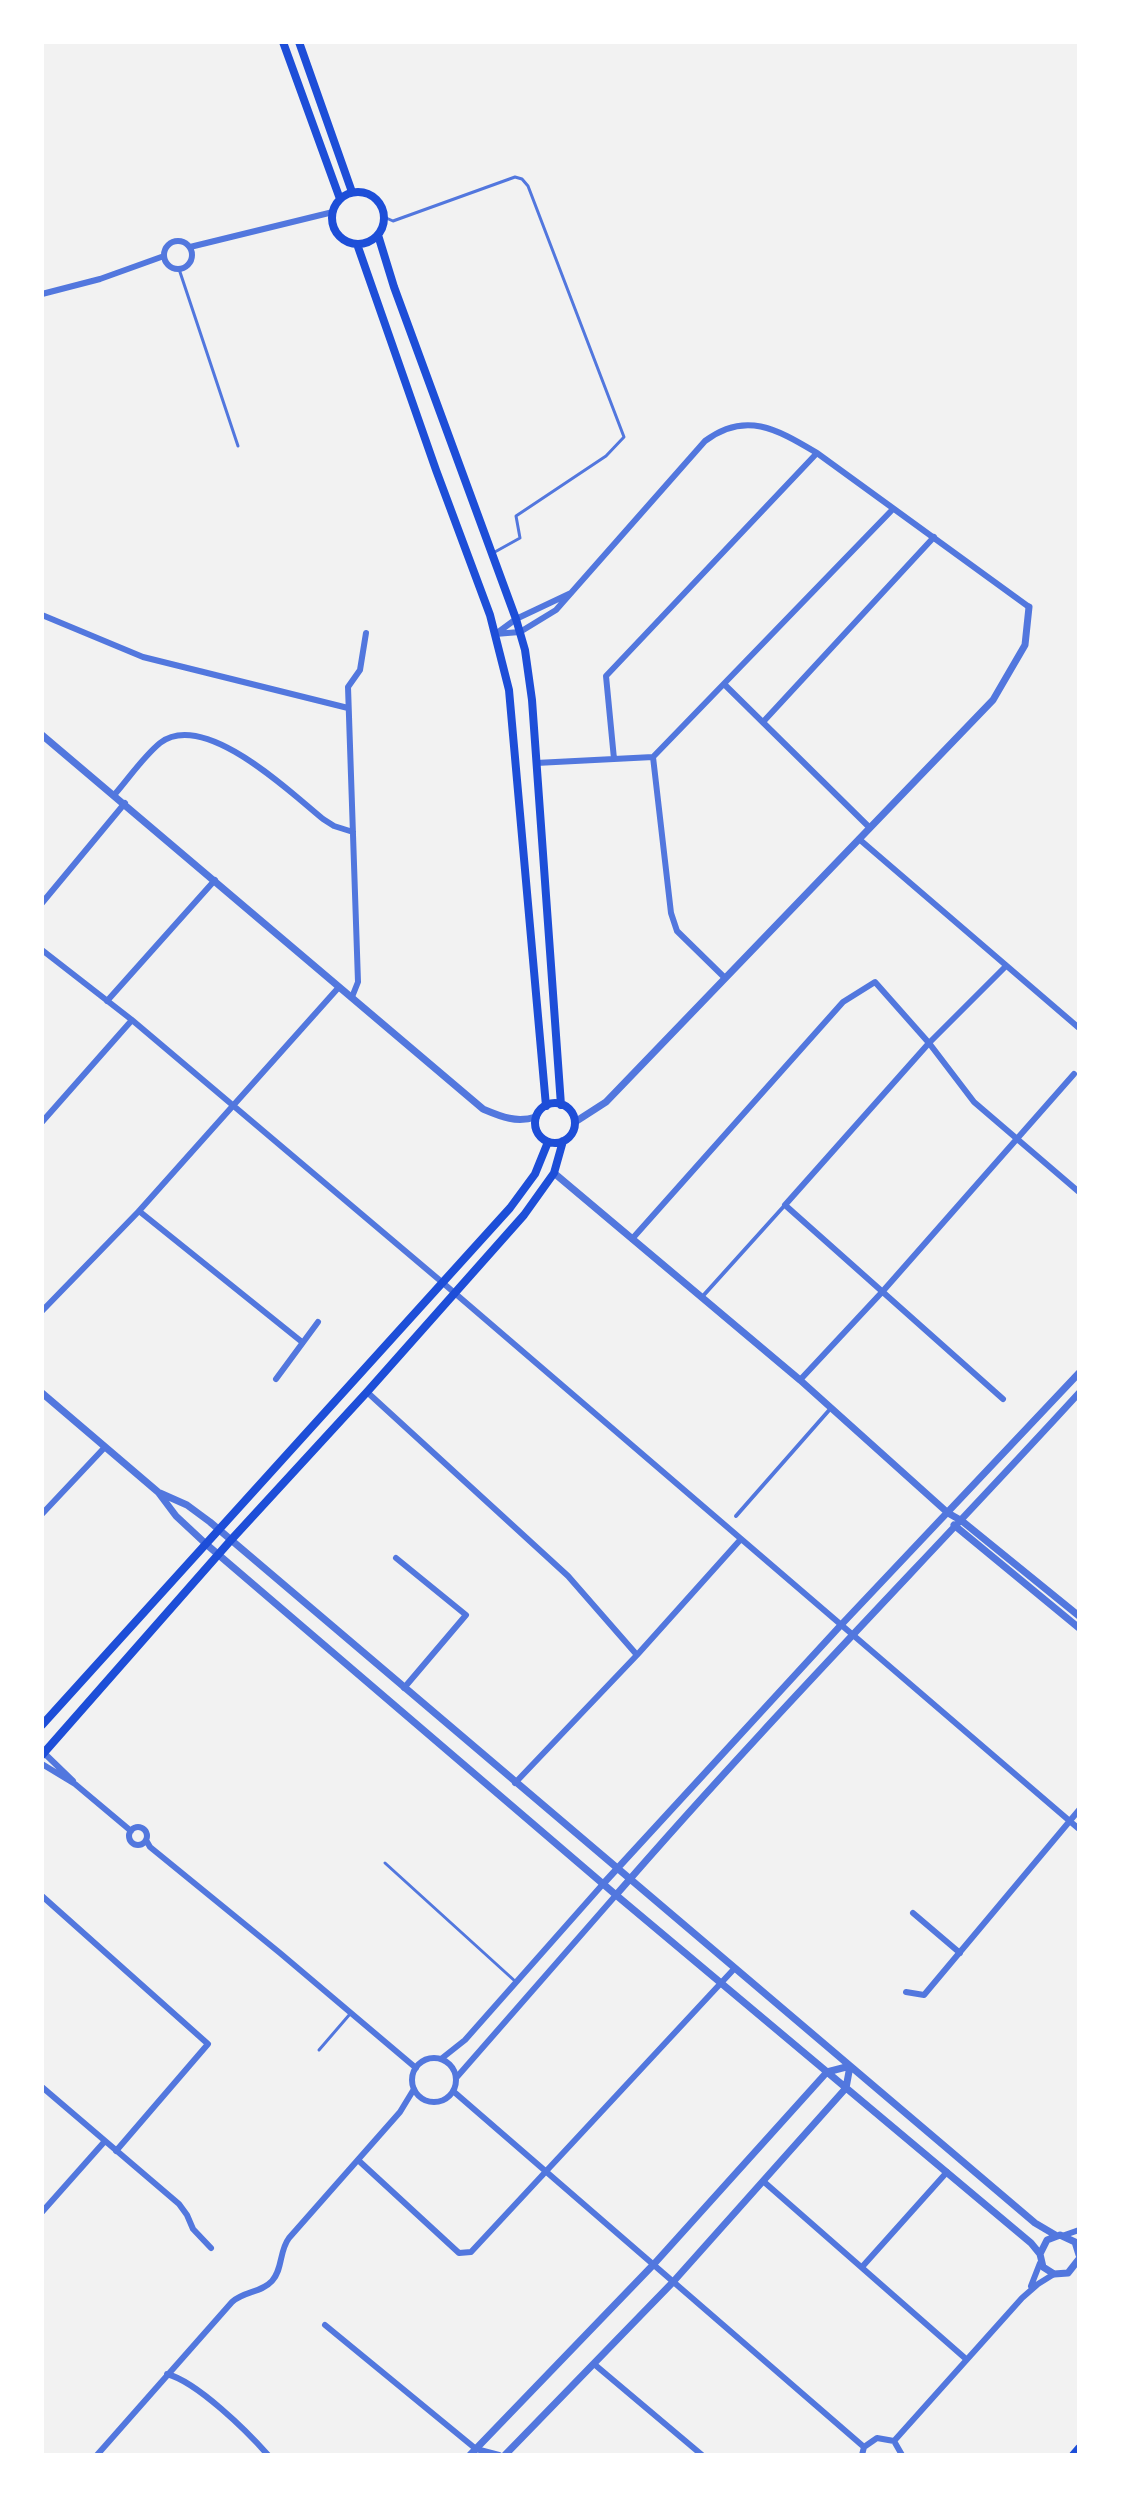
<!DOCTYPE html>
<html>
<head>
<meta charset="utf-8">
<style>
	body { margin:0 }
	#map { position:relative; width:1121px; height:2497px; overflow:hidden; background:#f2f2f2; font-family:"IBM Plex Sans",sans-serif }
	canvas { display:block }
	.frame { position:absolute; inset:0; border:44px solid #fff; pointer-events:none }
</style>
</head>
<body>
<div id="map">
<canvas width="1121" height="2497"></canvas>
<div class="frame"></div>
</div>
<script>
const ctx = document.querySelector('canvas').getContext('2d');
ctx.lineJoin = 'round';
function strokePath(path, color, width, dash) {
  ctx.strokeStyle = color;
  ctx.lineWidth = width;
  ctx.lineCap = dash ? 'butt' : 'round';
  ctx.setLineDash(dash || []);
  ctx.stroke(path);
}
const service = new Path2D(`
	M 384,217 L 393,221 L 515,177 L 522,179 L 528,186 L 624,437 L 606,456 L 516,516 L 520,538 L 493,553
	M 179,269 L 238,446
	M 385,1863 L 516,1982
	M 319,2050 L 350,2014`);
const pedestrian = new Path2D(`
	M 702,1297 L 785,1205
	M 736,1516 L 831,1408`);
const minor = new Path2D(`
	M164 255a14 14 0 1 1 28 0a14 14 0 1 1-28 0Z
	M 190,247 L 333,212
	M 42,294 L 100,279 L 164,256
	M 42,615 L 143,657 L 348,708
	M 497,633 L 516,619 L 571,593
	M 495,634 L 520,632 L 556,610 L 705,441 C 746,410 778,430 817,453 L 1029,607
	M 724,684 L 870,828
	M 763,722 L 934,537
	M 653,757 L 893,509
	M 653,757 L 671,913 L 677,931 L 725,978
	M 614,759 L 606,676 L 817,453
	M 536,763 L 653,757
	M 115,794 C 129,778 143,757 160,743 C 204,709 291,793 323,819 L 334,826 L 353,832
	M 859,839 L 1079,1028
	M 42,903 L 125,803
	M 42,950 L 132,1020 L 443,1283 L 1079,1829
	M 352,997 L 358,982 L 348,687 L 360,670 L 366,633
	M 107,1001 L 215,880
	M 42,1122 L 132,1020
	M 139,1211 L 302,1342
	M 632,1239 L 843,1002 L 875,982 L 929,1043 L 974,1102 L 1079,1192
	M 42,1311 L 139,1211 L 339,987
	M 276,1379 L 318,1322
	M 800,1380 L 883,1291 L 1074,1074
	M 367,1392 L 568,1576 L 637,1655
	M 1003,1399 L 785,1205 L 929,1043 L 1006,966
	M 42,1514 L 105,1447
	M 396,1558 L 466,1615 L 404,1688
	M 42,1751 L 73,1781
	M 42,1764 L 75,1784 L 131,1831
	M 515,1783 L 637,1655 L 741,1539
	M129 1836a9 9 0 1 1 18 0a9 9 0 1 1-18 0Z
	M 146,1840 L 150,1847 L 280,1953 L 416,2068
	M 42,1896 L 208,2044 L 116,2151
	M 913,1913 L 960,1953
	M 906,1992 L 924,1995 L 1079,1810
	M412 2080a22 22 0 1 1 44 0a22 22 0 1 1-44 0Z
	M 441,2059 L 465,2040 L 603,1884
	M 456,2078 L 616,1895
	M 42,2087 L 179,2204 L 187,2215 L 193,2229 L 211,2248
	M 453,2091 L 864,2447
	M 358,2160 L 459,2253 L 471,2252 L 734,1969
	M 763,2181 L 966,2359
	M 42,2212 L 105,2141
	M 1062,2236 L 1079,2230
	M 862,2267 L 947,2172
	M 1031,2286 L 1040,2263
	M 325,2325 L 476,2449 L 499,2455
	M 594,2364 L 702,2455
	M 167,2374 C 197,2382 247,2431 268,2455
	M 894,2441 L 1022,2298 L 1038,2284 L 1054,2274
	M 97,2455 L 232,2302 C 244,2291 261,2293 272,2281 C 283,2269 279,2251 289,2238 L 400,2112 L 414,2089
	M 862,2455 L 864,2447 L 877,2438 L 894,2441 L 902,2455`);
const tertiary = new Path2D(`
	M 42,735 L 483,1109 C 502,1117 516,1123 536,1117
	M 575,1122 L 606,1102 L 993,700 L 1025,645 L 1029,607
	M 554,1173 L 800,1380 L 948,1513 L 962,1521 L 1079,1616
	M 42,1393 L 158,1492 L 176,1516 L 206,1544 L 616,1895 L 1031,2243 L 1040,2254
	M 160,1493 L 187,1505 L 210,1522 L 1035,2223 L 1057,2236
	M 954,1525 L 1079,1628
	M 603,1884 L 841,1625 L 1079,1373
	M 616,1895 C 765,1723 925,1561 1079,1393
	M 1079,2255 L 1075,2242 L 1060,2235 L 1047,2240 L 1040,2254 L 1043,2267 L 1054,2274 L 1068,2273 L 1079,2259
	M 470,2455 L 654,2264 L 827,2072 L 850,2066
	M 505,2455 L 673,2282 L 846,2088 L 850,2066`);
const secondary = new Path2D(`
	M 283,42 L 340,199
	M 299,42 L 352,192
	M332 218a26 26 0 1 1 52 0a26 26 0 1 1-52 0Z
	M 378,235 L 394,287 L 516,619 L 525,650 L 532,700 L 561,1105
	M 357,244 L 436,470 L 490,615 L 509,690 L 546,1106
	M535 1123a20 20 0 1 1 40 0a20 20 0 1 1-40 0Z
	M 42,1725 L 510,1208 L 535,1174 L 548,1142
	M 42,1755 L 231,1540 L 367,1392 L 524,1215 L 554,1173 L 563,1141
	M 1073,2455 L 1079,2448`);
strokePath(service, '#5277de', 3);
strokePath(pedestrian, '#5277de', 4);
strokePath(minor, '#5277de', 6);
strokePath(tertiary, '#5277de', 7);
strokePath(secondary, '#1d4ed8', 8);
</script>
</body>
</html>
